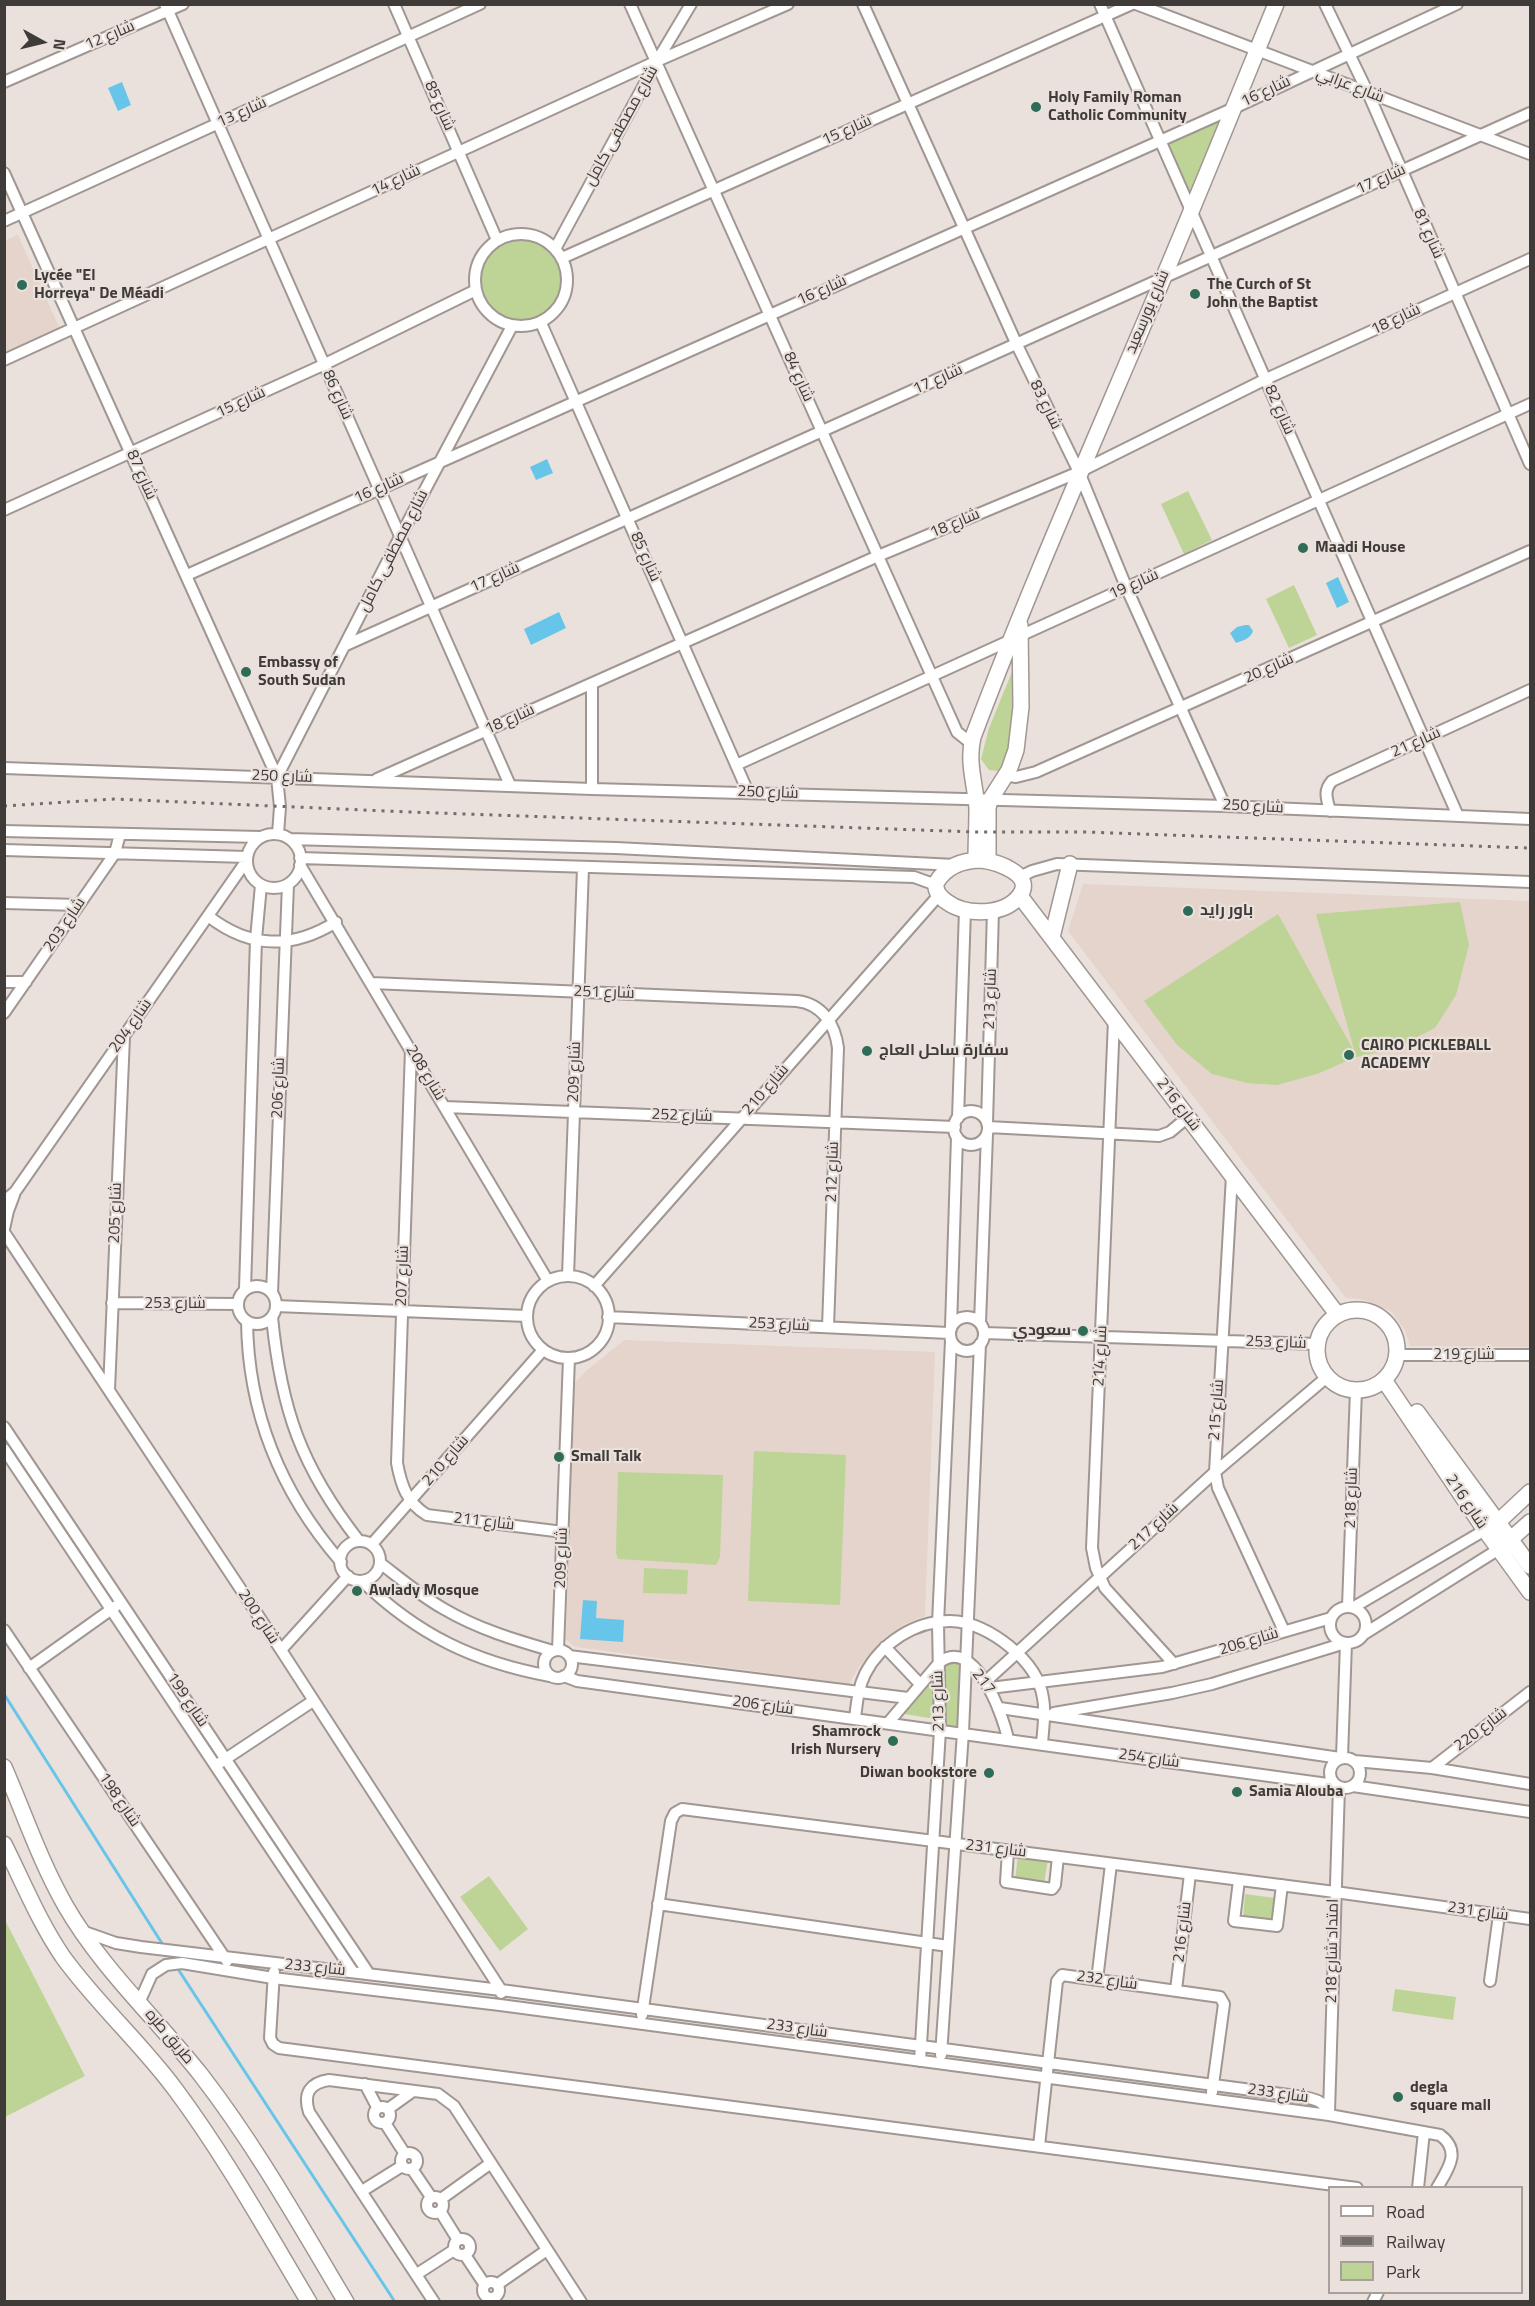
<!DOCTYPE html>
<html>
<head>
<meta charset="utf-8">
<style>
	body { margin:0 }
	#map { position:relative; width:1535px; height:2306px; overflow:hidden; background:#ebe1dc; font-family:"Titillium Web",sans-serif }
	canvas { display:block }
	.frame { position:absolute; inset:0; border:6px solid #3f3b39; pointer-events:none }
	.legend { position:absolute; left:1328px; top:2186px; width:195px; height:108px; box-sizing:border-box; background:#ebe1dc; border:2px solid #a69f9b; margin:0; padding:8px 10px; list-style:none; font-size:18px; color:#3f3b39 }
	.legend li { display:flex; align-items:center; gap:12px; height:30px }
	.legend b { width:30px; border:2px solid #a69f9b }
	.north { position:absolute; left:12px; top:12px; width:60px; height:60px; -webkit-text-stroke:4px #ebe1dc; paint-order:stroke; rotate:98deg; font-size:16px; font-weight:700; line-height:24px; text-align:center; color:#3f3b39 }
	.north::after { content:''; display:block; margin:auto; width:21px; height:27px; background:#3f3b39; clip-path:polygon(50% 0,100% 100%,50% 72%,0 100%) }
</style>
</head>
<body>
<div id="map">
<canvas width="1535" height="2306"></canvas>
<div class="frame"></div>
<ul class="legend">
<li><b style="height:8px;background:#fff"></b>Road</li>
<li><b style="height:8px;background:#736d6a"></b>Railway</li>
<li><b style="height:16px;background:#bdd496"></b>Park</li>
</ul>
<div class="north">N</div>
</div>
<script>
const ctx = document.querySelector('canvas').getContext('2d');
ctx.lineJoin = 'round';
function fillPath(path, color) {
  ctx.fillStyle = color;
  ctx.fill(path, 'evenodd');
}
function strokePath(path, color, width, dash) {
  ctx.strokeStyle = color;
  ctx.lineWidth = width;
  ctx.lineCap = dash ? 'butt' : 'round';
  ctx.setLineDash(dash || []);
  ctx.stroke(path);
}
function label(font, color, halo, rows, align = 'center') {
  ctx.font = font + ' "Titillium Web",Cairo,sans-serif';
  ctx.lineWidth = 4.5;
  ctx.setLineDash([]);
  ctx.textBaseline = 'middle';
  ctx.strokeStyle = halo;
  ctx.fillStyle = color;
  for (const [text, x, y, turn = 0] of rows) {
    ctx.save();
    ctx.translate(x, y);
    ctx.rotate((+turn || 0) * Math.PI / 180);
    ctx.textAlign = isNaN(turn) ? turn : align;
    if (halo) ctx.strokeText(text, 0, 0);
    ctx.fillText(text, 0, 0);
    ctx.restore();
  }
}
const built = new Path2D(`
	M 18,235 L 60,329 L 5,353 L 4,241 Z
	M 1083,884 L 1530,901 L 1530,1347 L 1410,1346 L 1405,1330 L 1392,1312 L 1361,1299 L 1346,1298 L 1068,931 Z
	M 624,1340 L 935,1352 L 925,1616 L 907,1623 L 884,1638 L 859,1667 L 849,1684 L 575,1647 L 566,1640 L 574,1384 L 585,1372 Z`);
const green = new Path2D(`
	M 1227,115 L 1191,199 L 1166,141 Z
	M480 280a42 42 0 1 1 84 0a42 42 0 1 1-84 0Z
	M 1188,491 L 1212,540 L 1184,554 L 1161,504 Z
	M 1294,585 L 1317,635 L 1289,648 L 1266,599 Z
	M 1014,667 L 1014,737 L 1008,762 L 998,771 L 989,770 L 981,759 L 989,728 Z
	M 1460,902 L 1469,945 L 1456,995 L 1435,1028 L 1393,1049 L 1356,1057 L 1317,1074 L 1277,1085 L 1247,1083 L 1212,1074 L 1177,1045 L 1144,1001 L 1278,914 L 1355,1053 L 1316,914 Z
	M 754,1451 L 846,1455 L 840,1605 L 748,1601 Z
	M 618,1472 L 723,1475 L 720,1557 L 716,1565 L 618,1559 L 616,1553 Z
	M 644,1568 L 688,1570 L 687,1594 L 643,1593 Z
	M 947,1661 L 964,1665 L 960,1727 L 944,1726 L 942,1664 Z
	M 936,1671 L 935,1719 L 905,1714 L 904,1712 Z
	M 1018,1855 L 1048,1859 L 1044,1884 L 1015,1880 Z
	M 489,1876 L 528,1929 L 500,1951 L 460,1897 Z
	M 1245,1894 L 1275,1898 L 1272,1923 L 1243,1919 Z
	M 5,1920 L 85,2076 L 5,2117 L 4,2117 Z
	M 1395,1989 L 1456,1997 L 1453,2020 L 1392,2011 Z`);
const water = new Path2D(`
	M 122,82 L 131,105 L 118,111 L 108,88 Z
	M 547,459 L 553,473 L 536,480 L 530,467 Z
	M 1338,577 L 1349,602 L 1337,608 L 1326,583 Z
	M 559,612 L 566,628 L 531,645 L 524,629 Z
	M 1245,625 L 1249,625 L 1253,631 C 1250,639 1244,640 1236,643 L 1230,633 L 1237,627 Z
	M 583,1600 L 597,1601 L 596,1618 L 624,1620 L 623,1642 L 580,1639 Z`);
const stream = new Path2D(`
	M 4,1694 L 163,1945
	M 176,1966 L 395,2302`);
const street = new Path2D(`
	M 165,4 L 510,785
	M 394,4 L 497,240
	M 630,4 L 957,732 L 972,744
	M 863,4 L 1017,345 L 1079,472 L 1127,589 L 1225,806
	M 1100,4 L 1458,816
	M 1136,4 L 1530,154
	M 1325,4 L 1368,93 L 1530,464
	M 4,82 L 183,4
	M 4,173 L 277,777 L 280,807 L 278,834
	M 4,221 L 480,4
	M475 280a46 46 0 1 1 92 0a46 46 0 1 1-92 0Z
	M 555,249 L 657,61 L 691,4
	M 562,258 L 1132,4
	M 541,323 L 748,792
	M 4,360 L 657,61 L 788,4
	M 4,510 L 323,365 L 476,290
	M 187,575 L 1234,108 L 1457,4
	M 346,645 L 1530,113
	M 736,765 L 1530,404
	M 4,768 L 592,789 L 1225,806 L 1530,819
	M 1005,775 L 1016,777 L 1036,772 L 1530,551
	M 277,777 L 400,537 L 512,326
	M 377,779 L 878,556 L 1079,472 L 1266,379 L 1530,259
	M 592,789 L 592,684
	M 1330,811 C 1327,799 1323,791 1332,781 L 1530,690
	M 4,831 L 260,837
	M247 861a27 27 0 1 1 54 0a27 27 0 1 1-54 0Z
	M 290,839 L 616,848 L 955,865
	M 4,850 L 247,857
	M 300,858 L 914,877 L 936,885
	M 300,865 L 548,1281
	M 1020,877 L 1032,871 L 1057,864 L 1530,882
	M 4,903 L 79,905
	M 208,916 C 249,948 291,950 336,922
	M 4,982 L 26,982
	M 372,983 L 797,1001 C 822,1004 835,1024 838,1048 L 828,1327
	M 4,1013 L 115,853 L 120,834
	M 1114,1020 L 1092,1548 L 1096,1568 L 1105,1588 L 1174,1664
	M 411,1049 L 397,1463 C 401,1485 407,1503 427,1515 L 563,1532
	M 445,1107 L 955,1127
	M954 1128a17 17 0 1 1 34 0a17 17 0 1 1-34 0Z
	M 958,1118 L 965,910
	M 987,1123 L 993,910
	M 988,1127 L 1159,1136 L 1170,1132 L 1188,1117
	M 1232,1176 L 1215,1472 L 1218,1488 L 1284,1631
	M 4,1201 L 15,1192 L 247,860
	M 4,1229 L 8,1211 L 14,1195
	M 4,1232 L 281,1650 L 501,1990 L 501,1993
	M 568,1276 L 583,868
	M527 1317a41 41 0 1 1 82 0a41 41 0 1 1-82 0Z
	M238 1305a19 19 0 1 1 38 0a19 19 0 1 1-38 0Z
	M 594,1286 L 939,895
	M 245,1289 L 256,939 L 261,885
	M 272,1293 L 288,884
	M 112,1303 L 237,1304
	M 276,1306 L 527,1316
	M 272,1317 C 281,1409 301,1467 359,1541
	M 608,1317 L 949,1333
	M950 1334a17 17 0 1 1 34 0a17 17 0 1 1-34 0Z
	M 247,1321 C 248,1412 281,1493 341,1562
	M 980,1323 L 987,1134
	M 951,1327 L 957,1137
	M 984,1333 L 1317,1344
	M 1397,1355 L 1530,1355
	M 109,1390 L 124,1037
	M 4,1427 L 369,1974
	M 4,1449 L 353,1972
	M340 1561a20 20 0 1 1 40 0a20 20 0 1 1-40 0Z
	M 372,1544 L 543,1350
	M 380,1563 C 401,1579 421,1596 444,1609 C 478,1629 515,1640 553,1651
	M 362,1581 C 418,1635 474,1662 550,1676
	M 1348,1606 L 1356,1390
	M1330 1625a18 18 0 1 1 36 0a18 18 0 1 1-36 0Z
	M 1354,1607 L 1485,1530
	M 4,1630 L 227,1961
	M 1364,1634 L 1499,1549
	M 885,1647 L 920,1684
	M 281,1650 L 348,1576
	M 558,1650 L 569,1358
	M544 1664a14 14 0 1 1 28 0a14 14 0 1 1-28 0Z
	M 569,1656 L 908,1698
	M 29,1668 L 116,1606
	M 564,1676 L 577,1681 L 1335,1785
	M 985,1682 L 1215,1472 L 1327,1377
	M 990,1688 L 1162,1667 L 1331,1618
	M 1000,1708 L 1340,1758
	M 1054,1713 L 1172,1693 L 1212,1684 L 1345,1643
	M 855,1718 C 857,1703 858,1688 865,1674 C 881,1643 915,1621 950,1621 C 971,1621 993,1633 1009,1646 C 1025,1659 1040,1677 1043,1698 C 1046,1713 1043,1729 1042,1744
	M 888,1723 L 939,1663 C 974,1634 1003,1715 1008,1739
	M 1342,1757 L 1346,1643
	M1330 1773a15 15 0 1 1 30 0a15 15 0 1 1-30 0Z
	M 1355,1761 L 1432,1768 L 1530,1784
	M 221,1762 L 313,1701
	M 1432,1768 L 1530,1692
	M 1353,1786 L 1530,1812
	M 1008,1851 L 1006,1882 L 1052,1889 L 1055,1885 L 1058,1857
	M 1239,1880 L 1234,1921 L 1277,1926 L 1282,1885
	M 658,1904 L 948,1946
	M 82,1931 L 116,1943 L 141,1947 L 501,1990 L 1304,2097 C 1319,2100 1324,2102 1329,2115
	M 274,1972 L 270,2038 L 273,2044 L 279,2048 L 1357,2188
	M 1097,1980 L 1111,1864
	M 1490,1981 L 1499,1915
	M 1176,1990 L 1190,1874
	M 139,2003 L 152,1974 L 166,1965 L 182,1963 L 273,1978 L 500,2005 L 1329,2115 L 1440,2135 C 1462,2151 1448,2169 1437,2188
	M 642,2015 L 671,1821 L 675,1813 L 682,1809 L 1335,1892 L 1530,1919
	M 941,2055 L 963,1732 L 980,1344
	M 920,2061 L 940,1730 L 938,1623 L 951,1340
	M 365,2084 L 377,2107
	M374 2115a8 8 0 1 1 16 0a8 8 0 1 1-16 0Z
	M 388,2109 L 413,2091
	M 1329,2112 L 1339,1787
	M 385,2123 L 405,2154
	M 1039,2146 L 1057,1981 L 1062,1975 L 1220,1997 L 1224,2004 L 1212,2092
	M401 2161a8 8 0 1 1 16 0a8 8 0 1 1-16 0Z
	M 412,2169 L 431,2197
	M 1418,2188 L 1424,2132
	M 362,2191 L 402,2166
	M427 2205a8 8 0 1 1 16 0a8 8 0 1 1-16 0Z
	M 441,2199 L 491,2163
	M 440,2211 L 458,2240
	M454 2247a8 8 0 1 1 16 0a8 8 0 1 1-16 0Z
	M 465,2255 L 485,2285
	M 417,2274 L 454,2250
	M483 2290a8 8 0 1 1 16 0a8 8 0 1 1-16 0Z
	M 498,2284 L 547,2250
	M 434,2302 L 309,2112 C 303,2093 310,2083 329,2080 L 438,2094 L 454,2106 L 581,2302
	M 1373,2302 L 1378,2292`);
const secondary = new Path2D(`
	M 976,860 C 976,843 977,825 977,808 C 975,783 967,762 973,737 C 1031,583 1098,433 1162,281 C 1201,189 1238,97 1276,4
	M 982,860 C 996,862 1035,874 1020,895 C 1005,916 966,916 947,902 C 940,897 935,892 936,883 C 946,866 963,860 982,860 Z
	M 988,861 L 988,808 L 990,800 L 1009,770 L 1016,750 L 1021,707 L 1020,625
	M 1020,896 L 1337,1314
	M 1052,937 L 1070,864
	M1317 1350a40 40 0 1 1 80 0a40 40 0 1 1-80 0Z
	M 1384,1380 L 1485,1530 L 1530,1592
	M 1417,1412 L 1530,1566
	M 1498,1522 L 1530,1492
	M 1504,1545 L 1530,1522
	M 4,1767 C 24,1813 40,1861 65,1905 C 101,1968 156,2018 201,2075 C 256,2146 300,2225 346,2302
	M 4,1844 C 23,1882 39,1922 63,1957 C 97,2004 141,2043 175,2089 C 225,2156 266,2230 309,2302`);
const rail = new Path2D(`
	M 4,806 L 114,799 L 409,812 L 976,832 L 1085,832 L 1530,848`);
const markers = [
	[1036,107,6,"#2f6c57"],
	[22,285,6,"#2f6c57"],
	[1195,294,6,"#2f6c57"],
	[1303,548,6,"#2f6c57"],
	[246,672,6,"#2f6c57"],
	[1188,911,6,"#2f6c57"],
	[867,1051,6,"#2f6c57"],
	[1349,1055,6,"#2f6c57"],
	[1083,1331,6,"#2f6c57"],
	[559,1457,6,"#2f6c57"],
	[357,1591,6,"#2f6c57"],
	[893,1741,6,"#2f6c57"],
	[989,1773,6,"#2f6c57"],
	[1237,1792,6,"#2f6c57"],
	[1398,2097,6,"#2f6c57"]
];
const streetNames = [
	["شارع 12",110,36,-23],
	["شارع عرابي",1350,86,21],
	["شارع 16",1266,92,-25],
	["شارع 85",439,106,66],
	["شارع 13",242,113,-24],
	["شارع مصطفى كامل",622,126,-61],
	["شارع 15",847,131,-24],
	["شارع 17",1381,180,-24],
	["شارع 14",396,181,-25],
	["شارع 81",1428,234,66],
	["شارع 16",822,291,-24],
	["شارع بورسعيد",1148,312,-67],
	["شارع 18",1396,320,-25],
	["شارع 84",798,377,66],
	["شارع 17",938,380,-24],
	["شارع 86",337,395,66],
	["شارع 15",241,403,-25],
	["شارع 83",1045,405,64],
	["شارع 82",1279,410,66],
	["شارع 87",141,475,66],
	["شارع 16",379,489,-24],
	["شارع 18",955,524,-23],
	["شارع مصطفى كامل",394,551,-63],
	["شارع 85",645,557,66],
	["شارع 17",495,578,-24],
	["شارع 19",1134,585,-24],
	["شارع 20",1269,669,-24],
	["شارع 18",510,720,-24],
	["شارع 21",1416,743,-24],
	["شارع 250",282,777,2],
	["شارع 250",768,793,2],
	["شارع 250",1253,807,3],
	["شارع 203",65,925,-56],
	["شارع 251",604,993,2],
	["شارع 213",991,999,-88],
	["شارع 204",131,1026,-55],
	["شارع 209",575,1072,-88],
	["شارع 208",425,1073,59],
	["شارع 206",279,1088,-88],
	["شارع 210",766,1090,-49],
	["شارع 216",1178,1105,53],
	["شارع 252",682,1116,2],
	["شارع 212",833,1172,-88],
	["شارع 205",116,1213,-88],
	["شارع 207",403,1276,-88],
	["شارع 253",175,1304],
	["شارع 253",779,1325,3],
	["شارع 253",1276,1343,2],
	["شارع 219",1464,1355],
	["شارع 214",1101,1356,-87],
	["شارع 215",1217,1410,-86],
	["شارع 210",446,1461,-49],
	["شارع 218",1352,1498,-88],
	["شارع 216",1466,1502,56],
	["شارع 211",484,1522,7],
	["شارع 217",1154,1527,-43],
	["شارع 209",562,1558,-88],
	["شارع 200",258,1617,57],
	["شارع 206",1249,1642,-17],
	["217",983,1682,53],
	["شارع 199",187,1700,56],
	["شارع 213",939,1701,-91],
	["شارع 206",763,1706,8],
	["شارع 220",1481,1730,-37],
	["شارع 254",1149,1759,8],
	["شارع 198",119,1800,56],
	["شارع 231",996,1849,7],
	["شارع 231",1478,1912,8],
	["شارع 216",1183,1932,-83],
	["امتداد شارع 218",1333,1951,-89],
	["شارع 233",315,1968,6],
	["شارع 232",1107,1981,8],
	["شارع 233",797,2029,8],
	["طريق طره",169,2037,50],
	["شارع 233",1278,2094,8]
];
const poiNames = [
	["Holy Family Roman",1048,98],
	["Catholic Community",1048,116],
	["Lycée \"El",34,276],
	["Horreya\" De Méadi",34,294],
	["The Curch of St",1207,285],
	["John the Baptist",1207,303],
	["Maadi House",1315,548],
	["Embassy of",258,663],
	["South Sudan",258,681],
	["باور رايد",1200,911],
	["CAIRO PICKLEBALL",1361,1046],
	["ACADEMY",1361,1064],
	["سفارة ساحل العاج",879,1051],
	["سعودي",1071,1331,"right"],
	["Small Talk",571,1457],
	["Awlady Mosque",369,1591],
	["Shamrock",881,1732,"right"],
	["Irish Nursery",881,1750,"right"],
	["Diwan bookstore",977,1773,"right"],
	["Samia Alouba",1249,1792],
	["degla",1410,2088],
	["square mall",1410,2106]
];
fillPath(built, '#e5d4cb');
fillPath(green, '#bdd496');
fillPath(water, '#68c5ea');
strokePath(stream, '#68c5ea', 3);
strokePath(street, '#a09792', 14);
strokePath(secondary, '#a09792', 18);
strokePath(street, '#fff', 10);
strokePath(secondary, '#fff', 15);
strokePath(rail, '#736d6a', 3, [3, 6]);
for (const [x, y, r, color] of markers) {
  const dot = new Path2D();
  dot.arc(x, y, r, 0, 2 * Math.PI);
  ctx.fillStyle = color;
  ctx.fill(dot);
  strokePath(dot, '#ebe1dc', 2);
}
label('16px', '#3f3b39', '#ebe1dc', streetNames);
label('bold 16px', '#3f3b39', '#ebe1dc', poiNames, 'left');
</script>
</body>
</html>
